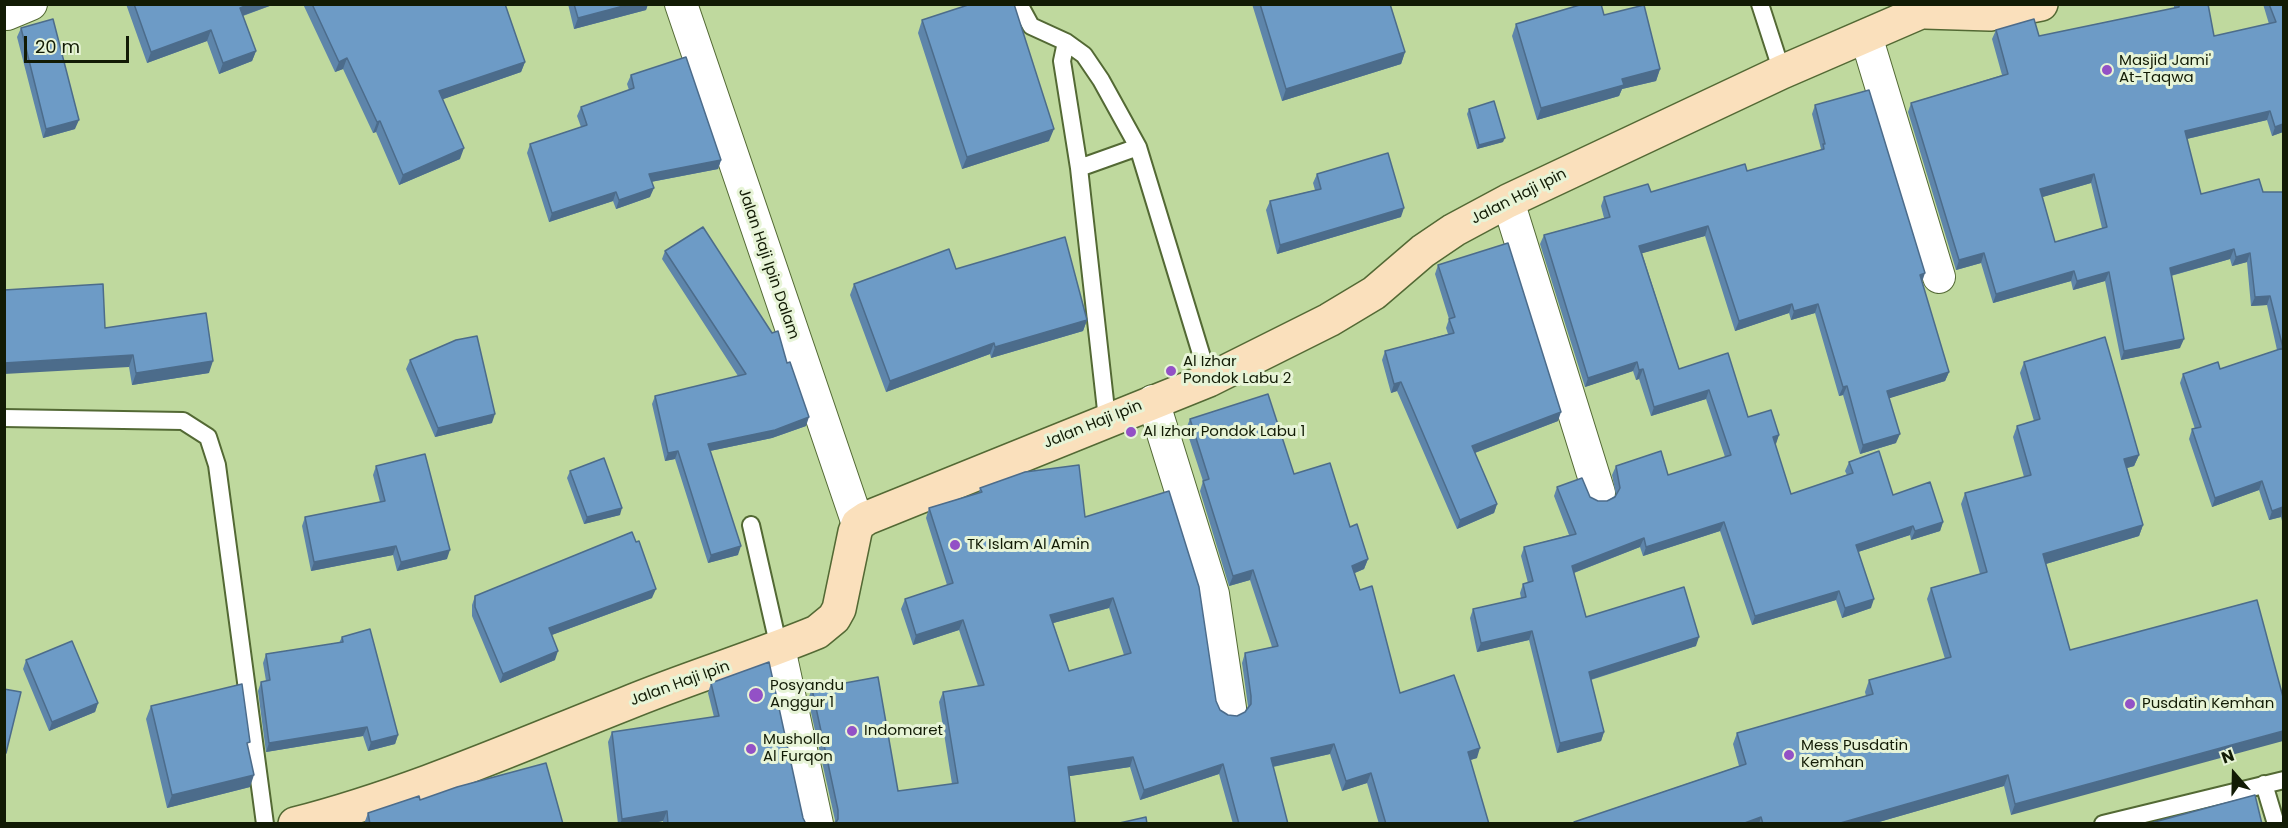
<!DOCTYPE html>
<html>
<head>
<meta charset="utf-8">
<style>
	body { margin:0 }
	#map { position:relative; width:2288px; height:828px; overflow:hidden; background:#bfd99e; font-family:Poppins,sans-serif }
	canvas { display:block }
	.frame { position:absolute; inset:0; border:6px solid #121b05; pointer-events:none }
	.north { position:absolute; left:2204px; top:744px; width:60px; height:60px; -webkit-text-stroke:4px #e7f4d7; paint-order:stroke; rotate:340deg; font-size:16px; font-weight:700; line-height:24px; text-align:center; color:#121b05 }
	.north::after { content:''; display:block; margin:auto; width:21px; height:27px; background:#121b05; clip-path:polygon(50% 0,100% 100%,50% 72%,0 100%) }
	.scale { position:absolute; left:24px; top:36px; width:105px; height:27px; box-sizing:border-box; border:3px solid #121b05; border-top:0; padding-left:8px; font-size:18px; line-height:21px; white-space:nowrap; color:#121b05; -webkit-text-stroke:4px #e7f4d7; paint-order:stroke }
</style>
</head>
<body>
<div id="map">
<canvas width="2288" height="828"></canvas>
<div class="frame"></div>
<div class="north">N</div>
<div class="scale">20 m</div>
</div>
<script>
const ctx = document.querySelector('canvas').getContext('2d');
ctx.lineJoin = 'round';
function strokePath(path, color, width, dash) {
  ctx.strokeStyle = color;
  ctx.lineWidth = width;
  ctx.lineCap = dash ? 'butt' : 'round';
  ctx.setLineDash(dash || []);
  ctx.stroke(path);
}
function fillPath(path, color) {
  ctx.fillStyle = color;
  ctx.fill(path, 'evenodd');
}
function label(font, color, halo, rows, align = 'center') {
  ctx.font = font + ' Poppins,sans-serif';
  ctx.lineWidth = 6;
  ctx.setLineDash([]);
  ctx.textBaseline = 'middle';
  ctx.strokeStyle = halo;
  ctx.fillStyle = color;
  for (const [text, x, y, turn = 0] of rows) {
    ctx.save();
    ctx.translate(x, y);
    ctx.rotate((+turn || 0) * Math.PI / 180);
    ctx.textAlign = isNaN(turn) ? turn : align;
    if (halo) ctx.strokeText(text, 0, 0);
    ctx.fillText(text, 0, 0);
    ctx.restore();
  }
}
const lane = new Path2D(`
	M 1019,4 L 1031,26 L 1066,42 L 1084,55 L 1101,80 L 1138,147 L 1209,380
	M 1760,4 L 1782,72
	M 1066,42 L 1062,61 L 1079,168 L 1107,419
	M 1079,168 L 1138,147
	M 4,418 L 183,421 L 208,437 L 217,465 L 265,824
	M 751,525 L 779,648
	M 2264,784 L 2276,824
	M 2103,824 L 2284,780`);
const street = new Path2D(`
	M 681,4 L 858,524
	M 7,14 L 31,4
	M 1866,36 L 1939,277
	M 1508,201 L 1599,493
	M 1153,401 L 1213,594 L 1230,708
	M 779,648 L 817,824`);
const secondary = new Path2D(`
	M 1925,12 L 1990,14 L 2041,4
	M 295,824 C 408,795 516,747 625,704 C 688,678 754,658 817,632 L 834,618 L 839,609 L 855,532 L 858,524 L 867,518 L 1209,380 L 1329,320 L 1374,293 L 1423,251 L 1454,230 L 1508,201 L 1782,72 L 1939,4`);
const wall = new Path2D(`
	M 126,4 L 275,4 L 243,16 L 256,51 L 252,61 L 219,74 L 207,41 L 147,63 Z
	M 303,4 L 505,4 L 525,62 L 521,72 L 443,99 L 460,159 L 399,185 L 376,132 L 373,133 L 343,69 L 335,72 Z
	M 568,4 L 648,4 L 646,10 L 574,29 Z
	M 1252,4 L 1390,4 L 1405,52 L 1401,64 L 1282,101 Z
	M 2174,4 L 2208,4 L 2214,36 L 2269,24 L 2263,4 L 2283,4 L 2283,132 L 2272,136 L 2267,120 L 2187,139 L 2201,194 L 2283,192 L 2283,525 L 2281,517 L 2269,520 L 2259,490 L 2212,507 L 2189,439 L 2192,429 L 2195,429 L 2180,383 L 2183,374 L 2220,369 L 2277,350 L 2267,305 L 2251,306 L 2247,262 L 2232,266 L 2230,259 L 2171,276 L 2180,348 L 2121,360 L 2105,281 L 2073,290 L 2071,281 L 1993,303 L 1981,263 L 1956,270 L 1908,112 L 1911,103 L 2002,75 L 1992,39 L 1996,30 L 2039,36 L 2174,8 ZM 2091,183 L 2102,228 L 2055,242 L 2042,197 Z
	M 1604,15 L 1660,69 L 1656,81 L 1622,89 L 1619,96 L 1537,120 L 1512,36 L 1516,24 Z
	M 922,20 L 1049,141 L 962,169 L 918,33 Z
	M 21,28 L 75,129 L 43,138 L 17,37 Z
	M 631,75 L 721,160 L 718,169 L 651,182 L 650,197 L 616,209 L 613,201 L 549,222 L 527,153 L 530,144 L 581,127 L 577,116 L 581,107 L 629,90 L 627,84 Z
	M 1815,105 L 1922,282 L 1949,372 L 1945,381 L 1889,398 L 1896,443 L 1860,454 L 1843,395 L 1839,396 L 1815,313 L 1791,320 L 1789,313 L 1735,331 L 1705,236 L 1642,253 L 1679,369 L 1748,417 L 1779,435 L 1775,444 L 1791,494 L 1847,475 L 1845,471 L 1849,462 L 1893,495 L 1943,522 L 1940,531 L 1911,540 L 1910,535 L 1858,552 L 1871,608 L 1842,618 L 1836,600 L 1752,625 L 1720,531 L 1643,556 L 1640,547 L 1574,573 L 1586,617 L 1696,646 L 1591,680 L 1604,732 L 1601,741 L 1557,753 L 1529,640 L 1477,652 L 1470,618 L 1473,609 L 1521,598 L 1520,593 L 1523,584 L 1528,583 L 1521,556 L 1524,547 L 1569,535 L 1554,496 L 1557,487 L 1590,497 L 1598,501 L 1607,501 L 1616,495 L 1612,475 L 1616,466 L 1668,475 L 1725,457 L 1706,399 L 1651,416 L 1639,379 L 1636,380 L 1633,371 L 1585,387 L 1540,244 L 1544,235 L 1604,218 L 1601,206 L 1604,197 L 1651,192 L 1747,171 L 1820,150 L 1821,149 L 1812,114 Z
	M 1469,109 L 1503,142 L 1477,149 L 1467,114 Z
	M 1317,174 L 1401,217 L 1277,254 L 1266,210 L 1270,201 L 1315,190 L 1313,183 Z
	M 665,251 L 787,363 L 806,426 L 772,438 L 710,451 L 738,555 L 708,563 L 675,459 L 665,461 L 652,404 L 655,396 L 738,376 L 662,259 Z
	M 1438,265 L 1558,421 L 1475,453 L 1497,504 L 1494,513 L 1457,529 L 1397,391 L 1391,393 L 1382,360 L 1385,351 L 1448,334 L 1446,328 L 1449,319 L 1435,274 Z
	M 956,269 L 1087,320 L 1083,331 L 991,358 L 990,354 L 886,392 L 850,295 L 854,284 Z
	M 105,328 L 209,373 L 132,385 L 129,367 Z
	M 410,360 L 492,423 L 435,437 L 406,369 Z
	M 2024,362 L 2139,455 L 2134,466 L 2127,468 L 2143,525 L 2139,536 L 2046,564 L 2070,650 L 2257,600 L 2011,815 L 2004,786 L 1872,824 L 1573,824 L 1574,822 L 1739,766 L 1733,744 L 1737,733 L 1866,696 L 1865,692 L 1869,680 L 1945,659 L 1927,599 L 1931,588 L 1980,574 L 1961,504 L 1965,493 L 2024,477 L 2013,437 L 2017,426 L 2034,421 L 2020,373 Z
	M 1190,419 L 1294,474 L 1350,527 L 1368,559 L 1364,569 L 1354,573 L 1400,693 L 1477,758 L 1470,760 L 1489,824 L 1379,824 L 1367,783 L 1342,791 L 1330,754 L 1273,767 L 1288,824 L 1233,824 L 1219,774 L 1140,800 L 1130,767 L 1069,776 L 1074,824 L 834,824 L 835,820 L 808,699 L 812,689 L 898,791 L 952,784 L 939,702 L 943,692 L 978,686 L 959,630 L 913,645 L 901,609 L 905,599 L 947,585 L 926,518 L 929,508 L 979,493 L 980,488 L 1085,517 L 1216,701 L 1220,710 L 1228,715 L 1237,716 L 1245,712 L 1248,706 L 1242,663 L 1245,653 L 1272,647 L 1250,580 L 1229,586 L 1200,491 L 1203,481 L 1186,429 ZM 1109,608 L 1124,655 L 1069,671 L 1053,623 Z
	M 376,466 L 447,559 L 397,571 L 393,555 L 311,571 L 302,526 L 305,517 L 380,502 L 373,475 Z
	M 570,471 L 620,515 L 584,524 L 567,478 Z
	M 475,596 L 652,598 L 552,635 L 555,660 L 500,683 L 472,616 L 472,605 Z
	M 342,637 L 398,735 L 395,744 L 368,751 L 363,736 L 266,752 L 258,691 L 261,682 L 266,681 L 263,663 L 266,654 L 339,643 Z
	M 26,660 L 98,703 L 95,712 L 49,731 L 23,669 Z
	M 711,683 L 803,818 L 806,824 L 663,824 L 663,821 L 648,824 L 618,824 L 608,742 L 612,732 L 714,717 L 708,693 Z
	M 151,706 L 248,747 L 250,787 L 167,808 L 146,719 Z
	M 420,800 L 563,824 L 364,824 L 368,813 Z`);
const shadedWall = new Path2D(`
	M 250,4 L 275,4 L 236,18 L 240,8 Z
	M 631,4 L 648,4 L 646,10 L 574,29 L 578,18 Z
	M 211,30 L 207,41 L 147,63 L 151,52 Z
	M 256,51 L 252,61 L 219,74 L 223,63 Z
	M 1405,52 L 1401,64 L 1282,101 L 1286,89 Z
	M 347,58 L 343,69 L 335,72 L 339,62 Z
	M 525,62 L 521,72 L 435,102 L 439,91 Z
	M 1660,69 L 1656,81 L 1622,89 L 1619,96 L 1537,120 L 1541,108 L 1622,79 Z
	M 2270,111 L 2267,120 L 2182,140 L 2185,131 Z
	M 79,120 L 75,129 L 43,138 L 46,129 Z
	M 380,121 L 376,132 L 373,133 L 377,122 Z
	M 2283,124 L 2283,132 L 2272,136 L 2275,127 Z
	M 1054,129 L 1049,141 L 962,169 L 967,157 Z
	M 1505,138 L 1503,142 L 1477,149 L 1479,145 Z
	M 464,148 L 460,159 L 399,185 L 403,175 Z
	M 721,160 L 718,169 L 645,183 L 649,174 Z
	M 2094,174 L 2091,183 L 2036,199 L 2040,189 Z
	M 654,188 L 650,197 L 616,209 L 619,200 Z
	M 616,192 L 613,201 L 549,222 L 552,213 Z
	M 1404,208 L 1401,217 L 1277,254 L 1280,245 Z
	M 1708,226 L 1705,236 L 1636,255 L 1639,246 Z
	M 2234,249 L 2230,259 L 2166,277 L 2170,268 Z
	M 1984,253 L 1981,263 L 1956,270 L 1959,260 Z
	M 2250,253 L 2247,262 L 2232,266 L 2236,257 Z
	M 2074,271 L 2071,281 L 1993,303 L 1996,294 Z
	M 2109,272 L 2105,281 L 2073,290 L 2077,281 Z
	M 1925,273 L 1922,282 L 1920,275 Z
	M 2270,296 L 2267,305 L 2251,306 L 2255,297 Z
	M 1792,304 L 1789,313 L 1735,331 L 1739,321 Z
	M 1818,304 L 1815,313 L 1791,320 L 1794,311 Z
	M 1087,320 L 1083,331 L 991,358 L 995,347 Z
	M 2184,339 L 2180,348 L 2121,360 L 2124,351 Z
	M 994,343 L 990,354 L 886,392 L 890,381 Z
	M 133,355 L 129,367 L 4,374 L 4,363 Z
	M 213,361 L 209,373 L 132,385 L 136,373 Z
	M 1637,362 L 1633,371 L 1585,387 L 1588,378 Z
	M 1643,369 L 1639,379 L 1636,380 L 1639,370 Z
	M 1949,372 L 1945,381 L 1884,400 L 1887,391 Z
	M 1401,382 L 1397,391 L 1391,393 L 1394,384 Z
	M 1847,386 L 1843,395 L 1839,396 L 1843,387 Z
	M 1709,390 L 1706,399 L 1651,416 L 1654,407 Z
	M 1561,412 L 1558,421 L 1469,455 L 1472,446 Z
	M 495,414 L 492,423 L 435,437 L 438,428 Z
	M 809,417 L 806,426 L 772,438 L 705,452 L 708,444 Z
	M 1900,434 L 1896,443 L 1860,454 L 1863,445 Z
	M 1779,435 L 1776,444 L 1769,446 L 1773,437 Z
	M 678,451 L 675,459 L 665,461 L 668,453 Z
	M 2139,455 L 2134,466 L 2120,470 L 2124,459 Z
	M 2262,481 L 2259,490 L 2212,507 L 2215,498 Z
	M 1497,504 L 1494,513 L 1457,529 L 1460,520 Z
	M 2283,507 L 2281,517 L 2269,520 L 2272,511 Z
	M 622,508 L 620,515 L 584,524 L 587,517 Z
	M 1724,522 L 1720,531 L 1643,556 L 1646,547 Z
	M 1943,522 L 1940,531 L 1911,540 L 1915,531 Z
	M 2143,525 L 2139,536 L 2039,566 L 2043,554 Z
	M 1913,526 L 1910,535 L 1852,554 L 1856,545 Z
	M 1644,538 L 1640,547 L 1568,575 L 1572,566 Z
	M 396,546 L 393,555 L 311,571 L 314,562 Z
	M 741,546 L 738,555 L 708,563 L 711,555 Z
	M 450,550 L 447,559 L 397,571 L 401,562 Z
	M 1368,559 L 1364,569 L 1348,576 L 1352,566 Z
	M 1253,570 L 1250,580 L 1229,586 L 1233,576 Z
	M 656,589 L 652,598 L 546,637 L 549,628 Z
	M 1839,591 L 1836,600 L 1752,625 L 1755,616 Z
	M 1113,598 L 1109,608 L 1046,625 L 1050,615 Z
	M 1874,599 L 1871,608 L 1842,618 L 1845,608 Z
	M 963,620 L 959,630 L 913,645 L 916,635 Z
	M 1532,631 L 1529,640 L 1477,652 L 1481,643 Z
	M 1699,637 L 1696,646 L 1586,681 L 1589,672 Z
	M 558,651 L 555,660 L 500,683 L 503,674 Z
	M 98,703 L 95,712 L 49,731 L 52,722 Z
	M 367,727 L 363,736 L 266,752 L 269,743 Z
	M 2283,731 L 2283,741 L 2011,815 L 2015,804 Z
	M 1604,732 L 1601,741 L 1557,753 L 1560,743 Z
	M 398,735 L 395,744 L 368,751 L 371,742 Z
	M 1334,744 L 1330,754 L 1267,768 L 1271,758 Z
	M 1480,748 L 1477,758 L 1464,762 L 1468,752 Z
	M 1133,757 L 1130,767 L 1064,777 L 1068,767 Z
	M 1223,764 L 1219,774 L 1140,800 L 1144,790 Z
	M 1371,773 L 1367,783 L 1342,791 L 1346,781 Z
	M 254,775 L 250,787 L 167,808 L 172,795 Z
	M 2008,775 L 2004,786 L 1872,824 L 1837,824 Z
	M 667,811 L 663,821 L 648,824 L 620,824 L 622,819 Z
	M 1761,817 L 1759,824 L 1742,824 Z`);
const building = new Path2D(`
	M 134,4 L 250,4 L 240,8 L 256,51 L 223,63 L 211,30 L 151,52 Z
	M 312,4 L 505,4 L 525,62 L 439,91 L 464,148 L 403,175 L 380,121 L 377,122 L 347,58 L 339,62 Z
	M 574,4 L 631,4 L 578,18 Z
	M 971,4 L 1014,4 L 1054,129 L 967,157 L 922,20 Z
	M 1260,4 L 1390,4 L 1405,52 L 1286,89 Z
	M 1583,4 L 1601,4 L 1604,15 L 1644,5 L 1660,69 L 1622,79 L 1624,85 L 1541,108 L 1516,24 Z
	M 2179,4 L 2208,4 L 2214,36 L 2276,22 L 2269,4 L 2283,4 L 2283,124 L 2275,127 L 2270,111 L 2185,131 L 2201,194 L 2259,179 L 2263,192 L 2283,192 L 2283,507 L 2272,511 L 2262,481 L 2215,498 L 2192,429 L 2201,427 L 2183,374 L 2218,362 L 2220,369 L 2283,348 L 2270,296 L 2255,297 L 2250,253 L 2236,257 L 2234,249 L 2170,268 L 2184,339 L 2124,351 L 2109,272 L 2077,281 L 2074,271 L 1996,294 L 1984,253 L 1959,260 L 1911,103 L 2008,74 L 1996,30 L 2034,19 L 2039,36 L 2179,7 ZM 2094,174 L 2107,227 L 2055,242 L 2040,189 Z
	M 53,19 L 79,120 L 46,129 L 21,28 Z
	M 686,57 L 721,160 L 649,174 L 654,188 L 619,200 L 616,192 L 552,213 L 530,144 L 587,125 L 581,107 L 634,88 L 631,75 Z
	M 1869,90 L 1925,273 L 1920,275 L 1949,372 L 1887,391 L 1900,434 L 1863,445 L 1847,386 L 1843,387 L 1818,304 L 1794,311 L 1792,304 L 1739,321 L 1708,226 L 1639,246 L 1679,369 L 1728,353 L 1748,417 L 1771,410 L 1779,435 L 1773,437 L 1791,494 L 1853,473 L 1849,462 L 1879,451 L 1893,495 L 1930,482 L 1943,522 L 1915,531 L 1913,526 L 1856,545 L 1874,599 L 1845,608 L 1839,591 L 1755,616 L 1724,522 L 1646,547 L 1644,538 L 1572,566 L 1586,617 L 1684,587 L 1699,637 L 1589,672 L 1604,732 L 1560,743 L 1532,631 L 1481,643 L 1473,609 L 1526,597 L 1523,584 L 1533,581 L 1524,547 L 1576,534 L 1557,487 L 1582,478 L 1590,497 L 1598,501 L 1607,501 L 1615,497 L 1620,488 L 1616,466 L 1661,451 L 1668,475 L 1731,455 L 1709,390 L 1654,407 L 1643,369 L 1639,370 L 1637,362 L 1588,378 L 1544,235 L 1610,217 L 1604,197 L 1648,184 L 1651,192 L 1745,164 L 1747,171 L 1824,149 L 1823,144 L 1825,144 L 1815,105 Z
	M 1494,101 L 1505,138 L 1479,145 L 1469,109 Z
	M 1388,153 L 1404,208 L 1280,245 L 1270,201 L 1321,189 L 1317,174 Z
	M 703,227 L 772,333 L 778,331 L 787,363 L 790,362 L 809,417 L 775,430 L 708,444 L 741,546 L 711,555 L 678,451 L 668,453 L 655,396 L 746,374 L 665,251 Z
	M 1065,237 L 1087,320 L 995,347 L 994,343 L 890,381 L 854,284 L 949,249 L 956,269 Z
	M 1508,243 L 1561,412 L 1472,446 L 1497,504 L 1460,520 L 1401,382 L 1394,384 L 1385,351 L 1454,333 L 1449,319 L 1455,317 L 1438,265 Z
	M 103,284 L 105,328 L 206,313 L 213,361 L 136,373 L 133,355 L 4,363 L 4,290 Z
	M 477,336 L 495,414 L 438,428 L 410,360 L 456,340 Z
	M 2105,337 L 2139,455 L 2124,459 L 2143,525 L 2043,554 L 2070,650 L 2257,600 L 2283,697 L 2283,731 L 2015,804 L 2008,775 L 1837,824 L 1763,824 L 1761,817 L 1742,824 L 1574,824 L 1574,822 L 1746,764 L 1737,733 L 1873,694 L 1869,680 L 1951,657 L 1931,588 L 1987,572 L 1965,493 L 2031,475 L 2017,426 L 2040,419 L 2024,362 Z
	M 1268,394 L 1294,474 L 1330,463 L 1350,527 L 1357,524 L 1368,559 L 1352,566 L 1360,590 L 1372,586 L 1400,693 L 1454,675 L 1480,748 L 1468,752 L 1489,824 L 1386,824 L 1371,773 L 1346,781 L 1334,744 L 1271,758 L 1288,824 L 1239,824 L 1223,764 L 1144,790 L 1133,757 L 1068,767 L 1075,822 L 1064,824 L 835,824 L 838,819 L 838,810 L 812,689 L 878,677 L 898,791 L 958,783 L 943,692 L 984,685 L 963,620 L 916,635 L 905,599 L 953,583 L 929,508 L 982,492 L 980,488 L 1025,472 L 1079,465 L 1085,517 L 1169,491 L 1199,587 L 1216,701 L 1220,710 L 1228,715 L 1237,716 L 1245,712 L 1251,704 L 1251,696 L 1245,653 L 1278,646 L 1253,570 L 1233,576 L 1203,481 L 1209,479 L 1190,419 ZM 1113,598 L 1131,653 L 1069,671 L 1050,615 Z
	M 425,454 L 450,550 L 401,562 L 396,546 L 314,562 L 305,517 L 385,501 L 376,466 Z
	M 604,458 L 622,508 L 587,517 L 570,471 Z
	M 632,532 L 636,542 L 639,541 L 656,589 L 549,628 L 558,651 L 503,674 L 475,607 L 475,596 Z
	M 370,629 L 398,735 L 371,742 L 367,727 L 269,743 L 261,682 L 270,680 L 266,654 L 343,642 L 342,637 Z
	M 72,641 L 98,703 L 52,722 L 26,660 Z
	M 769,662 L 803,818 L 806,824 L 668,824 L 667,811 L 622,819 L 612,732 L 719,716 L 711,683 Z
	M 242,684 L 250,742 L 247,743 L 254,775 L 172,795 L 151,706 Z
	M 4,689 L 21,692 L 6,753 L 4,752 Z
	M 546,763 L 563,824 L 370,824 L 368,813 L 419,796 L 420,800 L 457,787 Z
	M 2255,795 L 2262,824 L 2147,824 Z
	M 1146,817 L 1147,824 L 1115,824 Z`);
const markers = [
	[2107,70,6,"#9351c6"],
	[1171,371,6,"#9351c6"],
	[1131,432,6,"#9351c6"],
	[955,545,6,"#9351c6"],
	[756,695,8,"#9351c6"],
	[2130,704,6,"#9351c6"],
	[852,731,6,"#9351c6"],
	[751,749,6,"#9351c6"],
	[1789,755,6,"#9351c6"]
];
const poiNames = [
	["Masjid Jami'",2119,61],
	["At-Taqwa",2119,78],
	["Al Izhar",1183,362],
	["Pondok Labu 2",1183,379],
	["Al Izhar Pondok Labu 1",1143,432],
	["TK Islam Al Amin",967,545],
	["Posyandu",770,686],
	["Anggur 1",770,703],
	["Pusdatin Kemhan",2142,704],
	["Indomaret",864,731],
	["Musholla",763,740],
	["Al Furqon",763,757],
	["Mess Pusdatin",1801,746],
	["Kemhan",1801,763]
];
const streetNames = [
	["Jalan Haji Ipin",1519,197,-27],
	["Jalan Haji Ipin Dalam",768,264,71],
	["Jalan Haji Ipin",1093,425,-22],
	["Jalan Haji Ipin",680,684,-20]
];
strokePath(lane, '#536934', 20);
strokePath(street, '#536934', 34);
strokePath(secondary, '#536934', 36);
strokePath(lane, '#fff', 16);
strokePath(street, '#fff', 32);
strokePath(secondary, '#fae0bc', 33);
fillPath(wall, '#5e85aa');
fillPath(shadedWall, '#4c6c8b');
fillPath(building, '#6d9bc6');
strokePath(building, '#4c6c8b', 1.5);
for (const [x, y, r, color] of markers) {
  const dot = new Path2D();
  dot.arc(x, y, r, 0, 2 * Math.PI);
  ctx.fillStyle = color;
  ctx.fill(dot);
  strokePath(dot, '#e7f4d7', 2);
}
label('15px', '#121b05', '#e7f4d7', poiNames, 'left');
label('15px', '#121b05', '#e7f4d7', streetNames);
</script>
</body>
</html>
